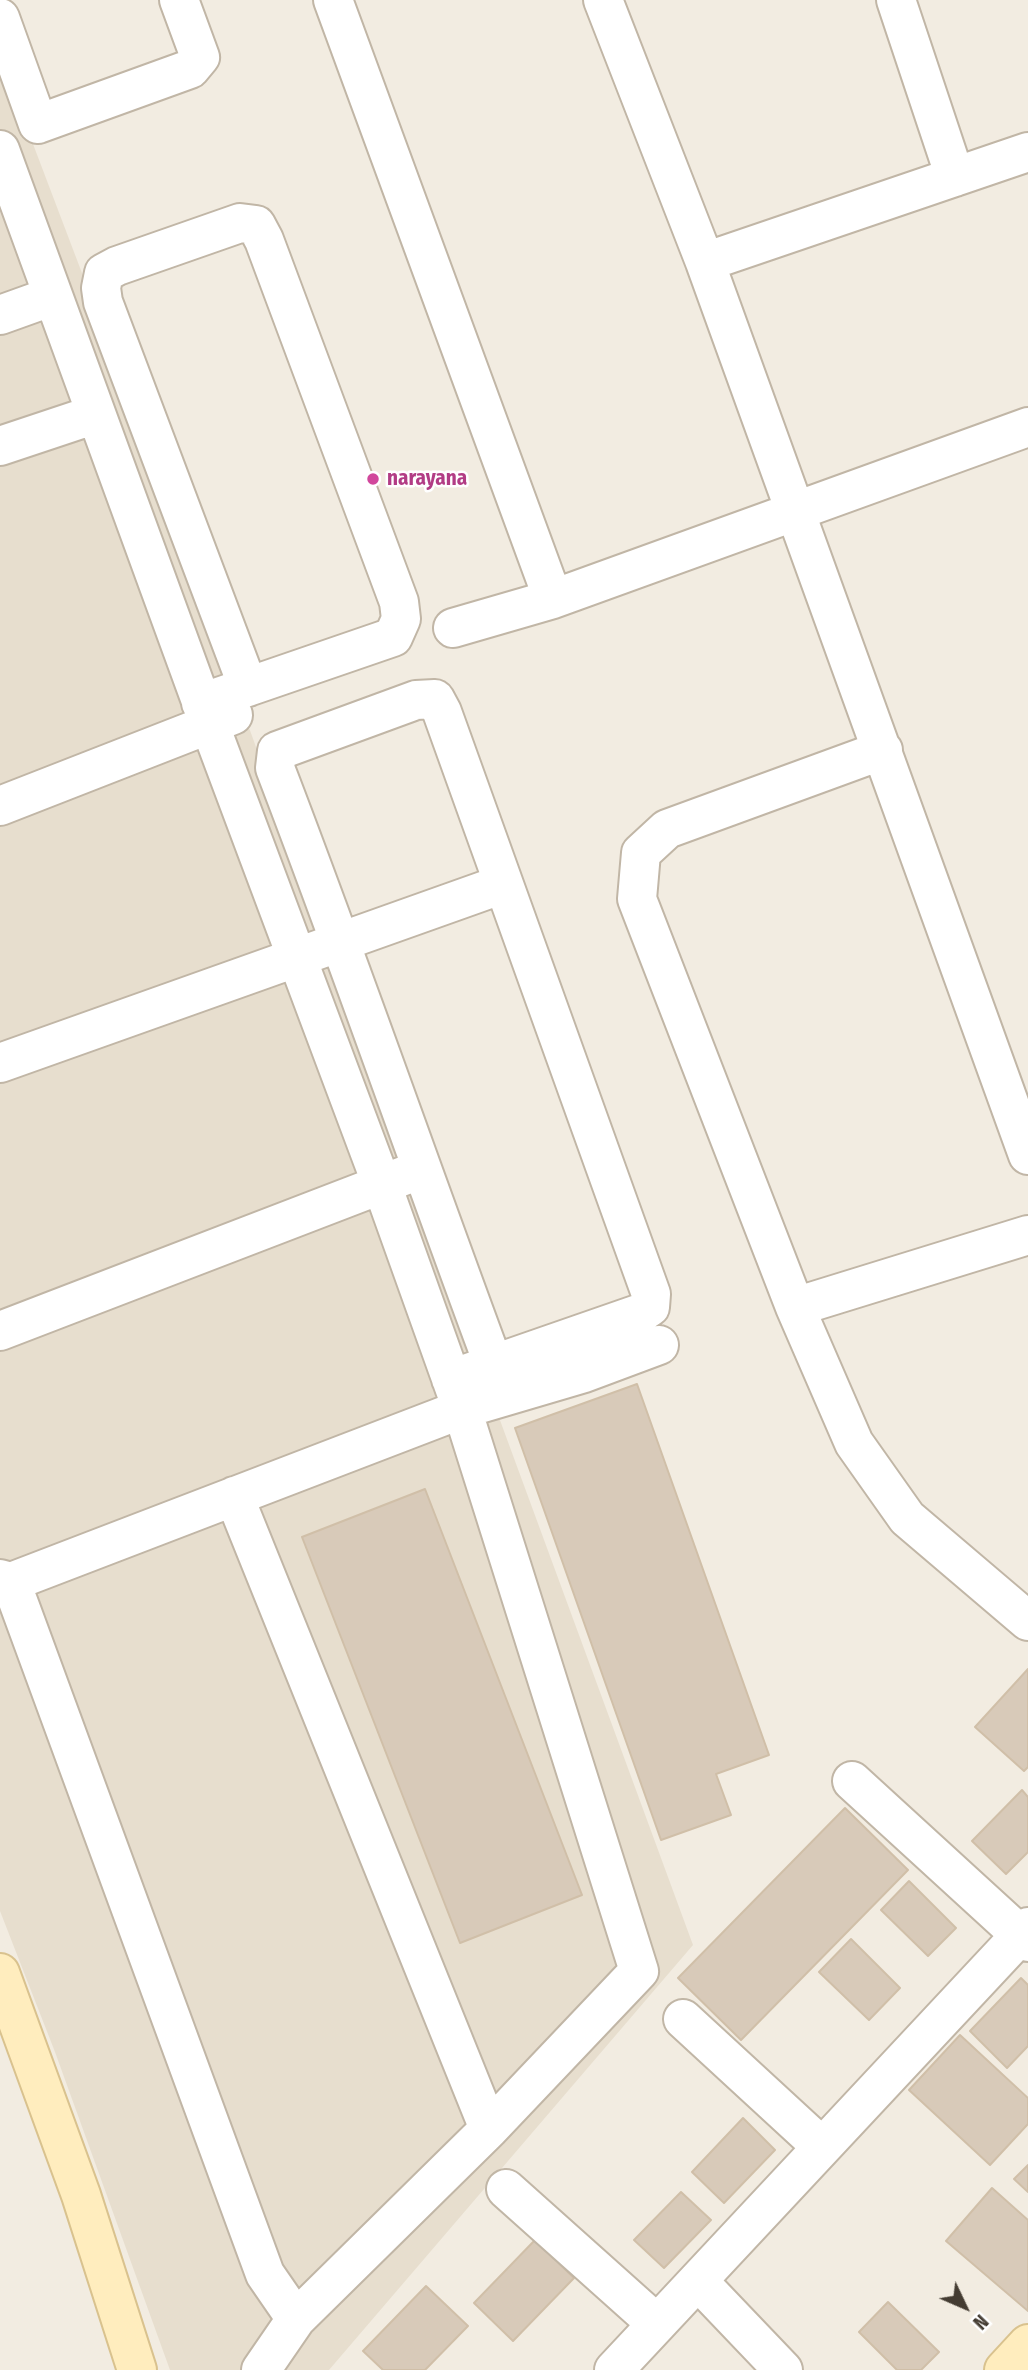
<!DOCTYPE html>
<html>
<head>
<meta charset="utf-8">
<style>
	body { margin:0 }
	#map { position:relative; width:1028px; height:2370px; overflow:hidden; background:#f2ece1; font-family:"Fira Sans Condensed",sans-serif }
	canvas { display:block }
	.north { position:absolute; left:930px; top:2272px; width:70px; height:70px; -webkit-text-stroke:5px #fff; paint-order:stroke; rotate:134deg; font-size:19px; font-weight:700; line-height:28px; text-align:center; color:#443c32 }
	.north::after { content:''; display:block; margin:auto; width:24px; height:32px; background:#443c32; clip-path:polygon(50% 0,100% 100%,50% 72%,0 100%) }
</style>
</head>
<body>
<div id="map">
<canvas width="1028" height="2370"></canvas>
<div class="north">N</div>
</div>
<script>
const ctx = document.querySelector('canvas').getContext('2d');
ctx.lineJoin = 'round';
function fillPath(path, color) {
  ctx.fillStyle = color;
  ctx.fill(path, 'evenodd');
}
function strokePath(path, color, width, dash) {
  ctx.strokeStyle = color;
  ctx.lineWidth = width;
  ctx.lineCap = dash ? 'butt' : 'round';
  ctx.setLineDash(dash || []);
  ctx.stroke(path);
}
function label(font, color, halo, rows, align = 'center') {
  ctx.font = font + ' "Fira Sans Condensed",sans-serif';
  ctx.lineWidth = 5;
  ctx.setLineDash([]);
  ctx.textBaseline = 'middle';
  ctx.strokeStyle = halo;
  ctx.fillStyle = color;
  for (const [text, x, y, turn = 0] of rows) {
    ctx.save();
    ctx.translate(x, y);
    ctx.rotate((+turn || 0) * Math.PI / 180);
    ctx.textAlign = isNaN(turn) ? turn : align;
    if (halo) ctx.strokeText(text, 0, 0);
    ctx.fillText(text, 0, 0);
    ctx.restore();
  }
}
const residential = new Path2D(`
	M 0,57 L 140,426 L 458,1306 L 693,1945 L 329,2370 L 170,2370 L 55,2052 L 0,1911 Z`);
const building = new Path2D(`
	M 637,1384 L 769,1755 L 716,1774 L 731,1815 L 661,1840 L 515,1428 Z
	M 425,1489 L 582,1895 L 460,1943 L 302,1537 Z
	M 1028,1669 L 1028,1767 L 1024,1771 L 975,1727 Z
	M 1022,1790 L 1028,1797 L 1028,1852 L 1006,1874 L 972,1841 Z
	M 845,1808 L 908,1870 L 741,2040 L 678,1978 Z
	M 909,1881 L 956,1928 L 928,1956 L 881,1910 Z
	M 851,1939 L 900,1988 L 869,2020 L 819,1972 Z
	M 1021,1978 L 1028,1985 L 1028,2046 L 1007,2068 L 970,2031 Z
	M 960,2035 L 1028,2098 L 1028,2124 L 990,2165 L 909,2090 Z
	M 743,2118 L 775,2150 L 724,2203 L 692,2172 Z
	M 1028,2165 L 1028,2192 L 1014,2179 Z
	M 992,2188 L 1028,2220 L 1028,2311 L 946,2241 Z
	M 681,2192 L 711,2220 L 664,2268 L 634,2240 Z
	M 535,2240 L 574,2278 L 513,2341 L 474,2303 Z
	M 426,2286 L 468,2326 L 425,2370 L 383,2370 L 363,2351 Z
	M 888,2302 L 939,2352 L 921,2370 L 897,2370 L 859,2332 Z`);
const street = new Path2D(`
	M 333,0 L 553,599
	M 603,0 L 705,262 L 1028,1155
	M 896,0 L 955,177
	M 0,18 L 38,124 L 190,69 L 200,57 L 179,0
	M 0,150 L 209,723 L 382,1185 L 462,1409 L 639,1971 L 489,2129 L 296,2319 L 261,2370
	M 705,262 L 1028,152
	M 0,315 L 53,296
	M 0,446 L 96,414
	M 453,628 L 553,599 L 1028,427
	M 201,703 L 393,637 L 401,619 L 399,602 L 264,240 L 256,225 L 240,223 L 117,266 L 104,273 L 101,288 L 103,302 L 248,687
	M 883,750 L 667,829 L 641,853 L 637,899 L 795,1307 L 854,1443 L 907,1518 L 1028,1621
	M 0,806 L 233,715
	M 0,1063 L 503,884
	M 795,1307 L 1028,1235
	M 0,1331 L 406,1175
	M 451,1379 L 641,1313 L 650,1307 L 651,1294 L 442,712 L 435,699 L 416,700 L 277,751 L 275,768 C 351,966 420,1167 494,1366
	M 234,1496 L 489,2129
	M 0,1579 L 11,1582 L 462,1409 L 584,1373 L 659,1345
	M 11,1582 L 265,2274 L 296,2319
	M 852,1781 L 1028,1942
	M 683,2019 L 822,2147
	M 506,2189 L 657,2324
	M 698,2281 L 783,2370
	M 614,2370 L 1028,1927`);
const secondary = new Path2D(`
	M 0,1973 L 81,2195 L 137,2370
	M 1004,2370 L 1028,2344`);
const markers = [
	[373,479,7,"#d1479c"]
];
const hotelNames = [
	["narayana",387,479]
];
fillPath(residential, '#e7dece');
fillPath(building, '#d8cab9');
strokePath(building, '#d0bfa8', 2);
strokePath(street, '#c1b6a6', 42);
strokePath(secondary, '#d9c28e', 42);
strokePath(street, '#fff', 38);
strokePath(secondary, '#ffedbe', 38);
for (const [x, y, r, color] of markers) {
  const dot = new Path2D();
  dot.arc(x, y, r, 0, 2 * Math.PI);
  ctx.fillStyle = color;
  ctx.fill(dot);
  strokePath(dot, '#fff', 2.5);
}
label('bold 21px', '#b23c85', '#fff', hotelNames, 'left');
</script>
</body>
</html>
